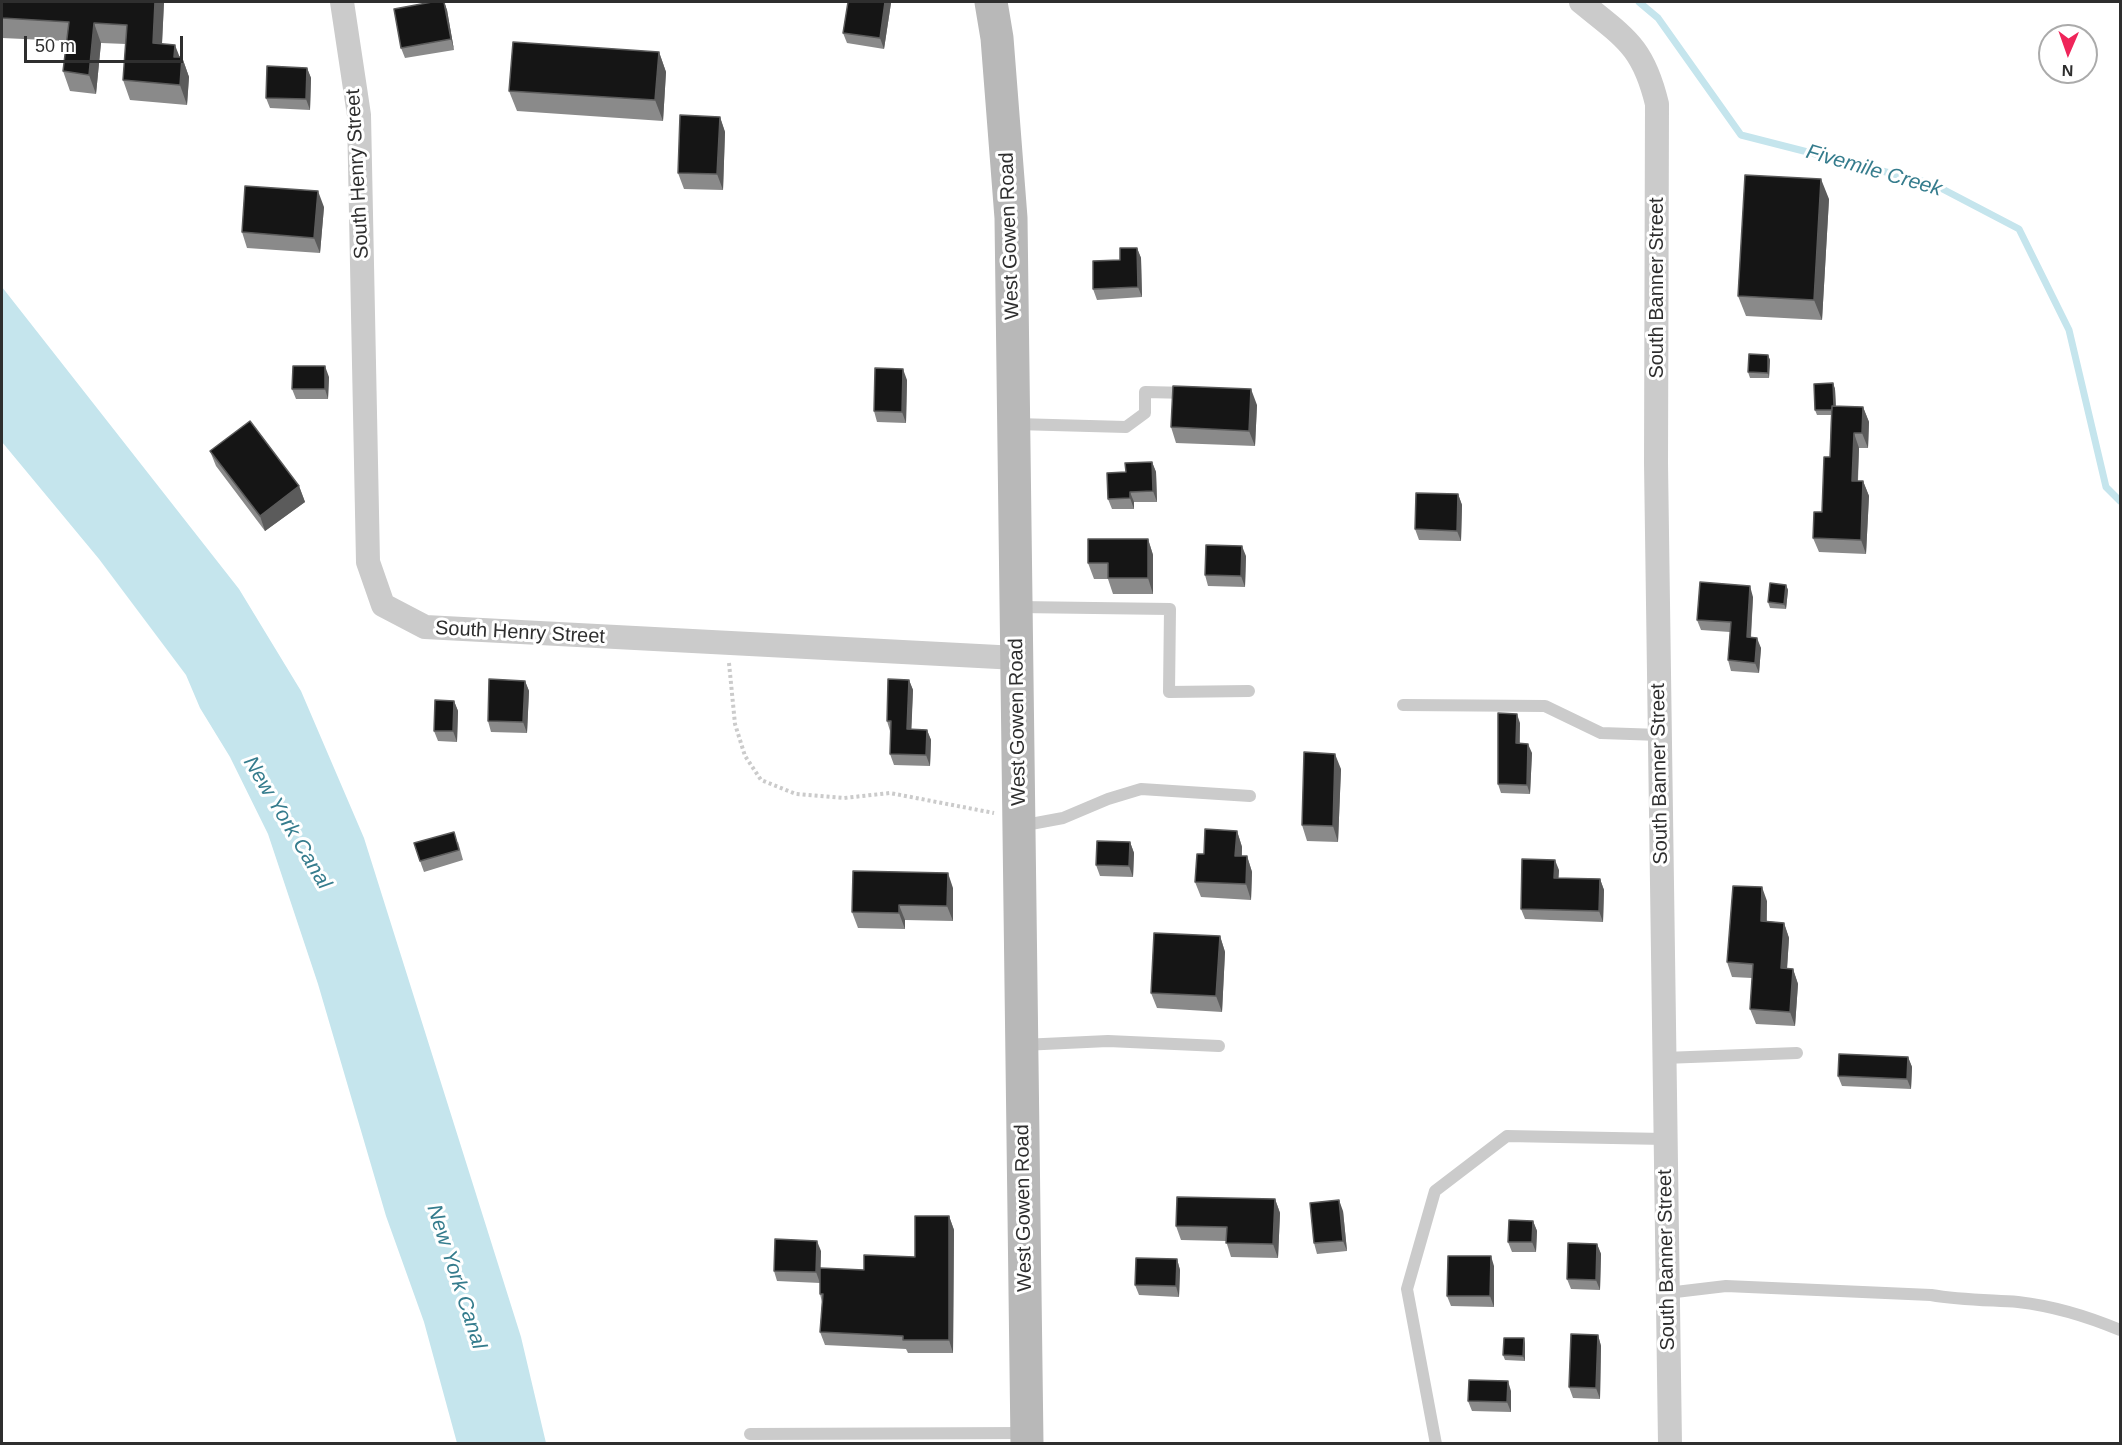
<!DOCTYPE html>
<html>
<head>
<meta charset="utf-8">
<style>
	body { margin:0 }
	#map { position:relative; width:2122px; height:1445px; overflow:hidden; background:#fff; font-family:Helvetica,sans-serif }
	canvas { display:block }
	.frame { position:absolute; inset:0; border:3px solid #2e2e2e; pointer-events:none }
	.north { position:absolute; left:2038px; top:24px; width:60px; height:60px; box-sizing:border-box; background:#fff; border:2px solid #ababab; border-radius:50%; rotate:182deg; font-size:16px; font-weight:700; line-height:24px; text-align:center; color:#2e2e2e }
	.north::after { content:''; display:block; margin:auto; width:21px; height:27px; background:#ef255a; clip-path:polygon(50% 0,100% 100%,50% 72%,0 100%) }
	.scale { position:absolute; left:24px; top:36px; width:159px; height:27px; box-sizing:border-box; border:3px solid #2e2e2e; border-top:0; padding-left:8px; font-size:18px; line-height:21px; white-space:nowrap; color:#2e2e2e; -webkit-text-stroke:4px #fff; paint-order:stroke }
</style>
</head>
<body>
<div id="map">
<canvas width="2122" height="1445"></canvas>
<div class="frame"></div>
<div class="north">N</div>
<div class="scale">50 m</div>
</div>
<script>
const ctx = document.querySelector('canvas').getContext('2d');
ctx.lineJoin = 'round';
function fillPath(path, color) {
  ctx.fillStyle = color;
  ctx.fill(path, 'evenodd');
}
function strokePath(path, color, width, dash) {
  ctx.strokeStyle = color;
  ctx.lineWidth = width;
  ctx.lineCap = dash ? 'butt' : 'round';
  ctx.setLineDash(dash || []);
  ctx.stroke(path);
}
function label(font, color, halo, rows, align = 'center') {
  ctx.font = font + ' Helvetica,sans-serif';
  ctx.lineWidth = 6;
  ctx.setLineDash([]);
  ctx.textBaseline = 'middle';
  ctx.strokeStyle = halo;
  ctx.fillStyle = color;
  for (const [text, x, y, turn = 0] of rows) {
    ctx.save();
    ctx.translate(x, y);
    ctx.rotate((+turn || 0) * Math.PI / 180);
    ctx.textAlign = isNaN(turn) ? turn : align;
    if (halo) ctx.strokeText(text, 0, 0);
    ctx.fillText(text, 0, 0);
    ctx.restore();
  }
}
const water = new Path2D(`
	M 2,287 L 239,589 L 301,691 L 364,838 L 521,1337 L 546,1443 L 457,1443 L 424,1322 L 386,1216 L 318,984 L 268,834 L 230,757 L 200,708 L 186,675 L 99,559 L 2,442 Z`);
const stream = new Path2D(`
	M 1639,2 L 1658,18 L 1741,135 L 1933,184 L 2019,229 L 2069,330 L 2106,487 L 2120,501`);
const path = new Path2D(`
	M 729,663 L 735,724 L 745,756 L 761,780 L 796,794 L 844,798 L 890,793 L 994,813`);
const lane = new Path2D(`
	M 1016,424 L 1126,427 L 1145,413 L 1145,392 L 1189,393
	M 1018,607 L 1170,609 L 1169,692 L 1249,691
	M 1403,705 L 1545,706 L 1601,733 L 1660,735
	M 1020,826 L 1063,818 L 1108,799 L 1141,789 L 1250,796
	M 1022,1045 L 1108,1041 L 1219,1046
	M 1664,1058 L 1797,1053
	M 1667,1293 L 1726,1286 L 1931,1295 C 1960,1300 1989,1300 2018,1302 C 2053,1306 2089,1317 2120,1330
	M 750,1434 L 1026,1433
	M 1436,1444 L 1407,1289 L 1435,1191 L 1507,1136 L 1665,1139`);
const street = new Path2D(`
	M 342,2 L 359,115 L 368,562 L 383,605 L 425,627 L 1017,658
	M 1581,2 C 1625,38 1643,46 1657,104 L 1656,463 L 1670,1444`);
const secondary = new Path2D(`
	M 991,2 L 997,38 L 1011,218 L 1027,1444`);
const wall = new Path2D(`
	M 2,2 L 164,2 L 162,44 L 179,57 L 182,57 L 189,77 L 187,105 L 130,100 L 123,80 L 126,44 L 101,43 L 96,94 L 70,91 L 63,71 L 67,41 L 2,38 Z
	M 444,2 L 447,10 L 454,50 L 405,58 L 401,48 Z
	M 891,3 L 884,49 L 847,43 L 843,33 Z
	M 659,52 L 666,72 L 663,121 L 517,111 L 509,91 Z
	M 307,68 L 311,78 L 310,110 L 270,108 L 266,98 Z
	M 720,117 L 725,132 L 723,190 L 684,189 L 678,173 Z
	M 1829,199 L 1822,320 L 1746,316 L 1738,296 Z
	M 324,207 L 320,253 L 247,248 L 242,232 Z
	M 1137,248 L 1141,258 L 1142,297 L 1097,300 L 1093,289 L 1120,260 Z
	M 1768,355 L 1770,360 L 1769,378 L 1750,378 L 1748,372 Z
	M 329,377 L 328,399 L 296,399 L 292,389 Z
	M 907,380 L 906,423 L 877,422 L 874,411 Z
	M 1833,383 L 1835,389 L 1836,406 L 1863,407 L 1869,422 L 1868,448 L 1859,448 L 1858,481 L 1863,481 L 1869,496 L 1866,554 L 1819,552 L 1813,538 L 1822,512 L 1830,457 L 1831,415 L 1817,415 L 1815,410 Z
	M 1257,405 L 1255,446 L 1176,443 L 1171,427 Z
	M 210,451 L 299,486 L 305,502 L 265,531 L 216,466 Z
	M 1152,462 L 1156,472 L 1157,502 L 1134,502 L 1134,509 L 1112,509 L 1108,499 L 1126,472 Z
	M 1458,494 L 1462,505 L 1461,541 L 1419,540 L 1415,529 Z
	M 1148,539 L 1153,555 L 1153,594 L 1113,594 L 1108,579 L 1094,579 L 1088,563 Z
	M 1246,556 L 1245,587 L 1208,586 L 1205,575 Z
	M 1786,585 L 1788,590 L 1786,609 L 1770,608 L 1768,602 Z
	M 1753,597 L 1751,638 L 1761,648 L 1759,673 L 1731,671 L 1728,660 L 1730,632 L 1701,630 L 1697,620 Z
	M 909,680 L 913,690 L 911,729 L 927,730 L 931,740 L 930,766 L 894,765 L 890,754 L 890,731 L 887,721 Z
	M 525,681 L 529,691 L 527,733 L 491,732 L 488,721 Z
	M 454,701 L 458,711 L 457,742 L 438,741 L 434,731 Z
	M 1520,723 L 1520,744 L 1532,753 L 1530,794 L 1501,793 L 1498,784 Z
	M 1341,769 L 1338,842 L 1307,841 L 1302,825 Z
	M 1237,831 L 1242,847 L 1242,856 L 1247,856 L 1252,872 L 1251,900 L 1201,897 L 1195,882 L 1204,854 Z
	M 458,842 L 463,860 L 424,872 L 420,861 Z
	M 1130,842 L 1134,853 L 1133,877 L 1100,876 L 1096,865 Z
	M 1559,870 L 1558,878 L 1600,879 L 1604,890 L 1603,922 L 1525,919 L 1521,909 Z
	M 953,888 L 953,921 L 905,920 L 905,929 L 858,928 L 852,912 Z
	M 1767,901 L 1767,921 L 1784,923 L 1789,938 L 1787,969 L 1793,969 L 1798,984 L 1795,1026 L 1756,1024 L 1750,1009 L 1752,978 L 1732,977 L 1727,962 Z
	M 1220,936 L 1225,952 L 1222,1012 L 1157,1008 L 1151,993 Z
	M 1908,1057 L 1912,1067 L 1911,1089 L 1842,1086 L 1838,1076 Z
	M 1275,1199 L 1280,1213 L 1278,1258 L 1231,1257 L 1226,1241 L 1181,1240 L 1176,1226 Z
	M 1343,1211 L 1347,1251 L 1317,1254 L 1314,1243 Z
	M 949,1216 L 954,1230 L 953,1353 L 908,1353 L 906,1349 L 825,1345 L 820,1332 L 822,1302 L 820,1294 L 915,1257 Z
	M 1533,1221 L 1537,1231 L 1536,1252 L 1512,1252 L 1508,1242 Z
	M 1597,1244 L 1601,1254 L 1600,1290 L 1571,1289 L 1567,1279 Z
	M 821,1251 L 820,1283 L 777,1281 L 774,1271 Z
	M 1177,1259 L 1180,1270 L 1179,1297 L 1139,1295 L 1135,1285 Z
	M 1494,1266 L 1494,1307 L 1451,1306 L 1447,1296 Z
	M 1598,1335 L 1601,1346 L 1600,1399 L 1573,1398 L 1569,1387 Z
	M 1524,1338 L 1525,1344 L 1525,1361 L 1505,1360 L 1503,1355 Z
	M 1511,1391 L 1511,1412 L 1472,1411 L 1468,1401 Z`);
const shadedWall = new Path2D(`
	M 155,2 L 164,2 L 161,63 L 153,43 Z
	M 444,2 L 447,10 L 454,50 L 451,39 Z
	M 885,2 L 890,2 L 891,3 L 884,49 L 880,38 Z
	M 94,23 L 101,43 L 96,94 L 89,75 Z
	M 175,45 L 182,63 L 182,57 L 189,77 L 187,105 L 180,85 L 174,57 Z
	M 659,52 L 666,72 L 663,121 L 655,100 Z
	M 307,68 L 311,78 L 310,110 L 306,99 Z
	M 720,117 L 725,132 L 723,190 L 717,174 Z
	M 1821,179 L 1829,199 L 1822,320 L 1814,300 Z
	M 318,191 L 324,207 L 320,253 L 314,238 Z
	M 1137,248 L 1141,258 L 1142,297 L 1138,287 Z
	M 1768,355 L 1770,360 L 1769,378 L 1768,373 Z
	M 325,366 L 329,377 L 328,399 L 325,389 Z
	M 903,369 L 907,380 L 906,423 L 902,412 Z
	M 1833,383 L 1835,389 L 1836,415 L 1834,410 Z
	M 1251,389 L 1257,405 L 1255,446 L 1249,431 Z
	M 1863,407 L 1869,422 L 1868,448 L 1862,433 Z
	M 1854,433 L 1859,448 L 1857,495 L 1852,481 Z
	M 1152,462 L 1156,472 L 1157,502 L 1153,491 Z
	M 1863,481 L 1869,496 L 1866,554 L 1861,540 Z
	M 299,486 L 305,502 L 265,531 L 260,516 Z
	M 1130,492 L 1134,502 L 1134,509 L 1130,498 Z
	M 1458,494 L 1462,505 L 1461,541 L 1457,531 Z
	M 1148,539 L 1153,555 L 1153,594 L 1148,578 Z
	M 1242,546 L 1246,556 L 1245,587 L 1241,576 Z
	M 1786,585 L 1788,590 L 1786,609 L 1784,604 Z
	M 1750,586 L 1753,597 L 1750,648 L 1747,637 Z
	M 1757,638 L 1761,648 L 1759,673 L 1755,663 Z
	M 909,680 L 913,690 L 911,740 L 907,729 Z
	M 525,681 L 529,691 L 527,733 L 523,722 Z
	M 454,701 L 458,711 L 457,742 L 453,731 Z
	M 1517,714 L 1520,723 L 1519,753 L 1516,743 Z
	M 927,730 L 931,740 L 930,766 L 926,755 Z
	M 1528,744 L 1532,753 L 1530,794 L 1527,785 Z
	M 1335,754 L 1341,769 L 1338,842 L 1333,826 Z
	M 1237,831 L 1242,847 L 1241,871 L 1235,856 Z
	M 1130,842 L 1134,853 L 1133,877 L 1129,866 Z
	M 1247,856 L 1252,872 L 1251,900 L 1246,884 Z
	M 1555,860 L 1559,870 L 1558,888 L 1554,878 Z
	M 948,873 L 953,888 L 953,921 L 947,906 Z
	M 1600,879 L 1604,890 L 1603,922 L 1599,911 Z
	M 1762,887 L 1767,901 L 1766,936 L 1761,921 Z
	M 899,905 L 905,920 L 905,929 L 899,913 Z
	M 1784,923 L 1789,938 L 1786,983 L 1781,968 Z
	M 1220,936 L 1225,952 L 1222,1012 L 1216,996 Z
	M 1793,969 L 1798,984 L 1795,1026 L 1790,1012 Z
	M 1908,1057 L 1912,1067 L 1911,1089 L 1907,1079 Z
	M 1275,1199 L 1280,1213 L 1278,1258 L 1273,1244 Z
	M 1339,1200 L 1343,1211 L 1347,1251 L 1343,1241 Z
	M 949,1216 L 954,1230 L 953,1353 L 949,1340 Z
	M 1533,1221 L 1537,1231 L 1536,1252 L 1532,1242 Z
	M 817,1241 L 821,1251 L 820,1283 L 816,1272 Z
	M 1597,1244 L 1601,1254 L 1600,1290 L 1596,1280 Z
	M 1491,1256 L 1494,1266 L 1494,1307 L 1490,1296 Z
	M 1177,1259 L 1180,1270 L 1179,1297 L 1176,1286 Z
	M 1598,1335 L 1601,1346 L 1600,1399 L 1596,1388 Z
	M 1524,1338 L 1525,1344 L 1525,1361 L 1523,1356 Z
	M 1508,1381 L 1511,1391 L 1511,1412 L 1507,1402 Z`);
const building = new Path2D(`
	M 2,2 L 155,2 L 153,43 L 175,45 L 174,57 L 182,57 L 180,85 L 123,80 L 127,25 L 94,23 L 89,75 L 63,71 L 69,22 L 2,18 Z
	M 432,2 L 444,2 L 451,39 L 401,48 L 394,9 Z
	M 848,2 L 885,2 L 880,38 L 843,33 Z
	M 513,42 L 659,52 L 655,100 L 509,91 Z
	M 267,66 L 307,68 L 306,99 L 266,98 Z
	M 680,115 L 720,117 L 717,174 L 678,173 Z
	M 1745,175 L 1821,179 L 1814,300 L 1738,296 Z
	M 245,186 L 318,191 L 314,238 L 242,232 Z
	M 1120,248 L 1137,248 L 1138,287 L 1093,289 L 1093,261 L 1120,260 Z
	M 1749,354 L 1768,355 L 1768,373 L 1748,372 Z
	M 293,366 L 325,366 L 325,389 L 292,389 Z
	M 875,368 L 903,369 L 902,412 L 874,411 Z
	M 1833,383 L 1834,406 L 1832,406 L 1832,410 L 1815,410 L 1814,384 Z
	M 1173,386 L 1251,389 L 1249,431 L 1171,427 Z
	M 1832,406 L 1863,407 L 1862,433 L 1854,433 L 1852,481 L 1863,481 L 1861,540 L 1813,538 L 1814,512 L 1822,512 L 1824,457 L 1830,457 Z
	M 250,421 L 299,486 L 260,516 L 210,451 Z
	M 1152,462 L 1153,491 L 1130,492 L 1130,498 L 1108,499 L 1107,473 L 1126,472 L 1125,463 Z
	M 1416,493 L 1458,494 L 1457,531 L 1415,529 Z
	M 1088,539 L 1148,539 L 1148,578 L 1108,578 L 1108,563 L 1088,563 Z
	M 1206,545 L 1242,546 L 1241,576 L 1205,575 Z
	M 1700,582 L 1750,586 L 1747,637 L 1757,638 L 1755,663 L 1728,660 L 1731,622 L 1697,620 Z
	M 1770,583 L 1786,585 L 1784,604 L 1768,602 Z
	M 489,679 L 525,681 L 523,722 L 488,721 Z
	M 888,679 L 909,680 L 907,729 L 927,730 L 926,755 L 890,754 L 891,721 L 887,721 Z
	M 435,700 L 454,701 L 453,731 L 434,731 Z
	M 1498,713 L 1517,714 L 1516,743 L 1528,744 L 1527,785 L 1498,784 Z
	M 1304,752 L 1335,754 L 1333,826 L 1302,825 Z
	M 1205,829 L 1237,831 L 1235,856 L 1247,856 L 1246,884 L 1195,882 L 1197,854 L 1204,854 Z
	M 454,832 L 459,850 L 420,861 L 414,843 Z
	M 1097,841 L 1130,842 L 1129,866 L 1096,865 Z
	M 1522,859 L 1555,860 L 1554,878 L 1600,879 L 1599,911 L 1521,909 Z
	M 853,871 L 948,873 L 947,906 L 899,905 L 899,913 L 852,912 Z
	M 1733,886 L 1762,887 L 1761,921 L 1784,923 L 1781,968 L 1793,969 L 1790,1012 L 1750,1009 L 1753,964 L 1727,962 Z
	M 1154,933 L 1220,936 L 1216,996 L 1151,993 Z
	M 1839,1054 L 1908,1057 L 1907,1079 L 1838,1076 Z
	M 1177,1197 L 1275,1199 L 1273,1244 L 1226,1243 L 1227,1227 L 1176,1226 Z
	M 1339,1200 L 1343,1241 L 1314,1243 L 1310,1203 Z
	M 915,1216 L 949,1216 L 949,1340 L 903,1340 L 903,1336 L 820,1332 L 823,1294 L 820,1294 L 820,1268 L 864,1270 L 864,1255 L 915,1257 Z
	M 1509,1220 L 1533,1221 L 1532,1242 L 1508,1242 Z
	M 775,1239 L 817,1241 L 816,1272 L 774,1271 Z
	M 1568,1243 L 1597,1244 L 1596,1280 L 1567,1279 Z
	M 1448,1256 L 1491,1256 L 1490,1296 L 1447,1296 Z
	M 1136,1258 L 1177,1259 L 1176,1286 L 1135,1285 Z
	M 1571,1334 L 1598,1335 L 1596,1388 L 1569,1387 Z
	M 1504,1338 L 1524,1338 L 1523,1356 L 1503,1355 Z
	M 1469,1380 L 1508,1381 L 1507,1402 L 1468,1401 Z`);
const streetNames = [
	["South Henry Street",358,174,-93],
	["West Gowen Road",1010,236,-92],
	["South Banner Street",1657,288,-90],
	["South Henry Street",520,633,3],
	["West Gowen Road",1018,722,-91],
	["South Banner Street",1660,774,-91],
	["West Gowen Road",1024,1208,-91],
	["South Banner Street",1667,1260,-91]
];
const waterNames = [
	["Fivemile Creek",1874,171,16],
	["New York Canal",287,823,59],
	["New York Canal",456,1277,72]
];
fillPath(water, '#c5e5ed');
strokePath(stream, '#c5e5ed', 7);
strokePath(path, '#cbcbcb', 4, [3, 3]);
strokePath(lane, '#cbcbcb', 12);
strokePath(street, '#cbcbcb', 24);
strokePath(secondary, '#b8b8b8', 33);
fillPath(wall, '#8a8a8a');
fillPath(shadedWall, '#5b5b5b');
fillPath(building, '#151515');
strokePath(building, '#5b5b5b', 1.5);
label('20px', '#2e2e2e', '#fff', streetNames);
label('italic 21px', '#357c8d', '#fff', waterNames);
</script>
</body>
</html>
